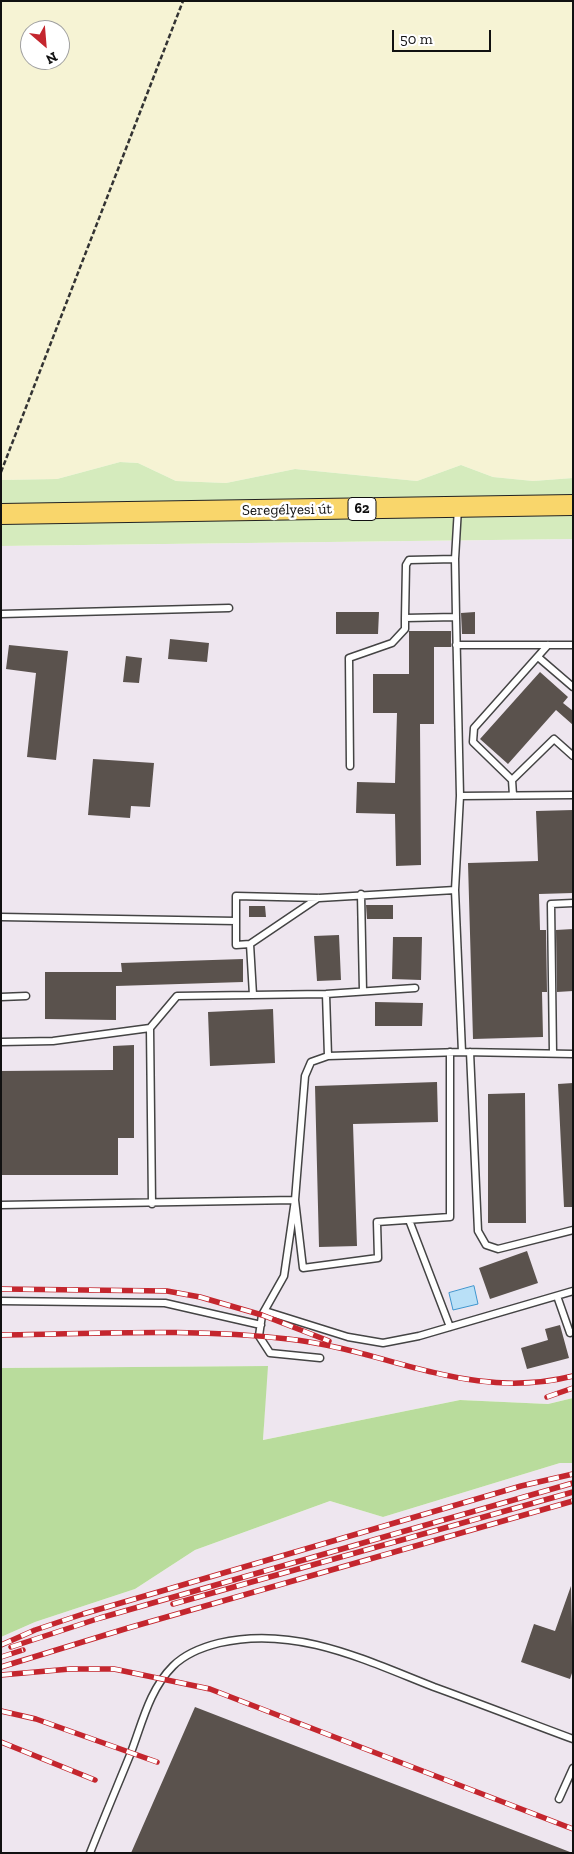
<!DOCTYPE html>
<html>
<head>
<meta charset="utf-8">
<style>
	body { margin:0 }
	#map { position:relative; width:574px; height:1854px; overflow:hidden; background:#fffdf5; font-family:"Zilla Slab",serif }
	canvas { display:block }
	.frame { position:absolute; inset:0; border:2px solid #111; pointer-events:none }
	.north { position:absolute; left:20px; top:20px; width:50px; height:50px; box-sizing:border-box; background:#fff; border:1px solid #a0a0a0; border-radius:50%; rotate:153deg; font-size:14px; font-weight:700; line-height:20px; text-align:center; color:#111 }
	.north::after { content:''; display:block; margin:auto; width:18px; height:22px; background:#c4262e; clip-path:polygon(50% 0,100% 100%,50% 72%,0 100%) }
	.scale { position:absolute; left:392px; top:30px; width:99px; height:22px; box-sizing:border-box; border:2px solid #111; border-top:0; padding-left:6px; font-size:15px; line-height:18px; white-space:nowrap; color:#111; -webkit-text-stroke:4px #fff; paint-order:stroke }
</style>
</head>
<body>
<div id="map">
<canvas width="574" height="1854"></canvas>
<div class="frame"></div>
<div class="north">N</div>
<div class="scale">50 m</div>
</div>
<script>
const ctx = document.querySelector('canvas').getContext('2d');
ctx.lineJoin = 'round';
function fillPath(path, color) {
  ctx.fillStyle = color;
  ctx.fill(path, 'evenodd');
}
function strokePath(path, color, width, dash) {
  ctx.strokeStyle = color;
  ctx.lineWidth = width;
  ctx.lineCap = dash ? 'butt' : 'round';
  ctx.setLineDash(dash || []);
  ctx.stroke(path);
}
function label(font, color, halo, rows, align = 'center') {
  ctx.font = font + ' "Zilla Slab",serif';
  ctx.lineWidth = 5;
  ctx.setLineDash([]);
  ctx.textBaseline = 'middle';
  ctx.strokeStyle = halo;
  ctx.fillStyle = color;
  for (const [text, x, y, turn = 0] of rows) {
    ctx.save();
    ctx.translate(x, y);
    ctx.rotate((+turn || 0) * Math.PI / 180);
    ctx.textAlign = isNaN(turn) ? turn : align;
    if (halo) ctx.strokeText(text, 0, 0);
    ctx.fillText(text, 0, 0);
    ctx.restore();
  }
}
const industrial = new Path2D(`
	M 573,539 L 573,1398 L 548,1404 L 460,1400 L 263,1440 L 267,1366 L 1,1368 L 1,546 Z
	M 560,1463 L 573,1463 L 573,1853 L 1,1853 L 1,1637 L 35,1622 L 135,1589 L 195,1550 L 330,1501 L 383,1517 Z`);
const farmland = new Path2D(`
	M 1,1 L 573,1 L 573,478 L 533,481 L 493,477 L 461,465 L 417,481 L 295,469 L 226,483 L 176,481 L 138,463 L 120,462 L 57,479 L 1,480 ZM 30,30 L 60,30 L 60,60 L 30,60 Z`);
const green = new Path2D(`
	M 120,462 L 138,463 L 176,481 L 226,483 L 295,469 L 417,481 L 461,465 L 493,477 L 533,481 L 573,478 L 573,539 L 1,546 L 1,480 L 57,479 Z`);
const forest = new Path2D(`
	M 268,1366 L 263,1440 L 460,1400 L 548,1404 L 573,1398 L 573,1463 L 560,1463 L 383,1517 L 330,1501 L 195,1550 L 135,1589 L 35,1622 L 1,1637 L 1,1368 Z`);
const water = new Path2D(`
	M 474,1286 L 478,1304 L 453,1310 L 449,1293 Z`);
const building = new Path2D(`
	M 336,612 L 379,612 L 378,634 L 336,634 Z
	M 475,612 L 475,634 L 462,634 L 461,613 Z
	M 409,631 L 451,631 L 451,647 L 434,647 L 434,724 L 420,724 L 421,865 L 396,866 L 395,814 L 356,813 L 357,782 L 395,783 L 397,713 L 373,713 L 373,674 L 409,674 Z
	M 170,639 L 209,643 L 207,662 L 168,659 Z
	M 9,645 L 68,651 L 56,760 L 27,757 L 36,673 L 6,669 Z
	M 126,656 L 142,658 L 139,683 L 123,682 Z
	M 540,672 L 568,697 L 563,703 L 573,711 L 573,725 L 556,710 L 508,764 L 480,739 Z
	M 93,759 L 154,763 L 150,807 L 131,806 L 130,818 L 88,815 Z
	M 573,810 L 573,893 L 539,894 L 540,930 L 546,930 L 547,992 L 542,992 L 543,1037 L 473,1039 L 468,863 L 538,861 L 536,811 Z
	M 366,905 L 393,905 L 393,919 L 367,919 Z
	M 249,906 L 265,906 L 266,917 L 249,917 Z
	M 573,929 L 573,991 L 557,992 L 556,930 Z
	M 339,935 L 341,980 L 317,981 L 314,936 Z
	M 393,937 L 422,937 L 421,980 L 392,979 Z
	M 243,959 L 243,982 L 116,986 L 116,1020 L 45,1019 L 45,972 L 122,972 L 121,963 Z
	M 375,1002 L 423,1003 L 422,1026 L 375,1026 Z
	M 273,1009 L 275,1063 L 210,1066 L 208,1012 Z
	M 134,1045 L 134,1138 L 118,1138 L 118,1175 L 1,1175 L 1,1071 L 113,1070 L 113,1046 Z
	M 437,1082 L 438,1122 L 353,1124 L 357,1246 L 319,1247 L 315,1086 Z
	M 573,1083 L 573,1207 L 564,1207 L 558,1084 Z
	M 525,1093 L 526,1223 L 488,1223 L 488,1094 Z
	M 527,1251 L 538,1283 L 490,1299 L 479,1268 Z
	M 560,1325 L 569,1358 L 527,1369 L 521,1348 L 548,1340 L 545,1329 Z
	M 571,1586 L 573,1670 L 570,1679 L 521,1662 L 534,1624 L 555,1631 Z
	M 195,1707 L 570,1852 L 570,1853 L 131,1853 Z`);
const path = new Path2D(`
	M 1,472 L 183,1`);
const lane = new Path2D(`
	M 455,559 L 409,560 L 406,565 L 405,618 L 456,617 L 455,559 L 458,508
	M 1,614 L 229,608
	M 456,617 L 460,796 L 455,890 L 462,1052
	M 456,645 L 573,645
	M 538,657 L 573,687
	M 350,766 L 349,658 L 392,643 L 405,629 L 405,618
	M 512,780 L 554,739 L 573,756
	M 513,795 L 512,780 L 473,742 L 474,728 L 548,645
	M 460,796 L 573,795
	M 361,894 L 363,991
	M 1,917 L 236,921 L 236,896 L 319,898 L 455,890
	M 236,921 L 236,945 L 250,944
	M 326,994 L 328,1056
	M 253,995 L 250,944 L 318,898
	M 1,997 L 26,996
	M 1,1042 L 53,1041 L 150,1028
	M 470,1052 L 478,1231 L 486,1245 L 498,1249 L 573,1230
	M 553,1053 L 551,904 L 573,903
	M 152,1204 L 150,1028 L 177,996 L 326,994 L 415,988
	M 1,1205 L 295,1200 L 303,1268 L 378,1258 L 377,1222 L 450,1217 L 450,1052
	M 409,1220 L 450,1327
	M 557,1296 L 570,1333 L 573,1332
	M 1,1301 L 165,1303 L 261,1325
	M 265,1311 L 348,1337 L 383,1343 L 419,1336 L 573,1291
	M 320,1358 L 270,1353 L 259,1336 L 262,1315 L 284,1276 L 295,1200 L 305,1076 L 311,1062 L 328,1056 L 462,1052 L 573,1054
	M 559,1799 L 573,1768
	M 90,1853 C 103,1820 117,1787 130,1755 C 142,1724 149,1690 173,1666 C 185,1654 203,1647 219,1643 C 295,1625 365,1660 434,1687 C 481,1704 527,1722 573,1739`);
const primary = new Path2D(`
	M 1,514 L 573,505`);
const rail = new Path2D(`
	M 1,1289 L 167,1291 L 200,1297 L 262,1315 L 329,1341
	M 1,1335 C 96,1334 193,1328 288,1339 C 388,1350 469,1402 573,1376
	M 547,1397 L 573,1388
	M 173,1604 L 573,1492
	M 1,1645 L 35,1630 L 83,1614 L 521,1486 L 573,1474
	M 11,1647 L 100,1618 L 573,1483
	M 1,1657 L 23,1650
	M 1,1667 L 128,1628 L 573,1501
	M 1,1675 L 70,1669 L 114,1669 L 210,1689 L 573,1829
	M 1,1711 L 36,1719 L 157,1762
	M 1,1742 L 95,1780`);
const shields = [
	[362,509,28]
];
const shieldNames = [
	["62",362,509]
];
const streetNames = [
	["Seregélyesi út",287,510,-1]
];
fillPath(industrial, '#eee6ef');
fillPath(farmland, '#f6f3d4');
fillPath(green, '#d5ebbd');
fillPath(forest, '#b9dc9c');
fillPath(water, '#b9e0f7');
strokePath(water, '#3f96cf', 1);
fillPath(building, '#5a524d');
strokePath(lane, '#444', 9);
strokePath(primary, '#222', 22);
strokePath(path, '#333', 2.5, [5, 2.5]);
strokePath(lane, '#fff', 6);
strokePath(primary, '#f9d66b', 20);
strokePath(rail, '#c4262e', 5.5);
strokePath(rail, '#fff', 4, [11]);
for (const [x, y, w] of shields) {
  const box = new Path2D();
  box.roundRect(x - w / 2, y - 11.5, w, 23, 4);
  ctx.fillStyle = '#fff';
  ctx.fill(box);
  strokePath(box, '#111', 1);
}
label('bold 14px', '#111', null, shieldNames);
label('15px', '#111', '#fff', streetNames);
</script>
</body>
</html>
